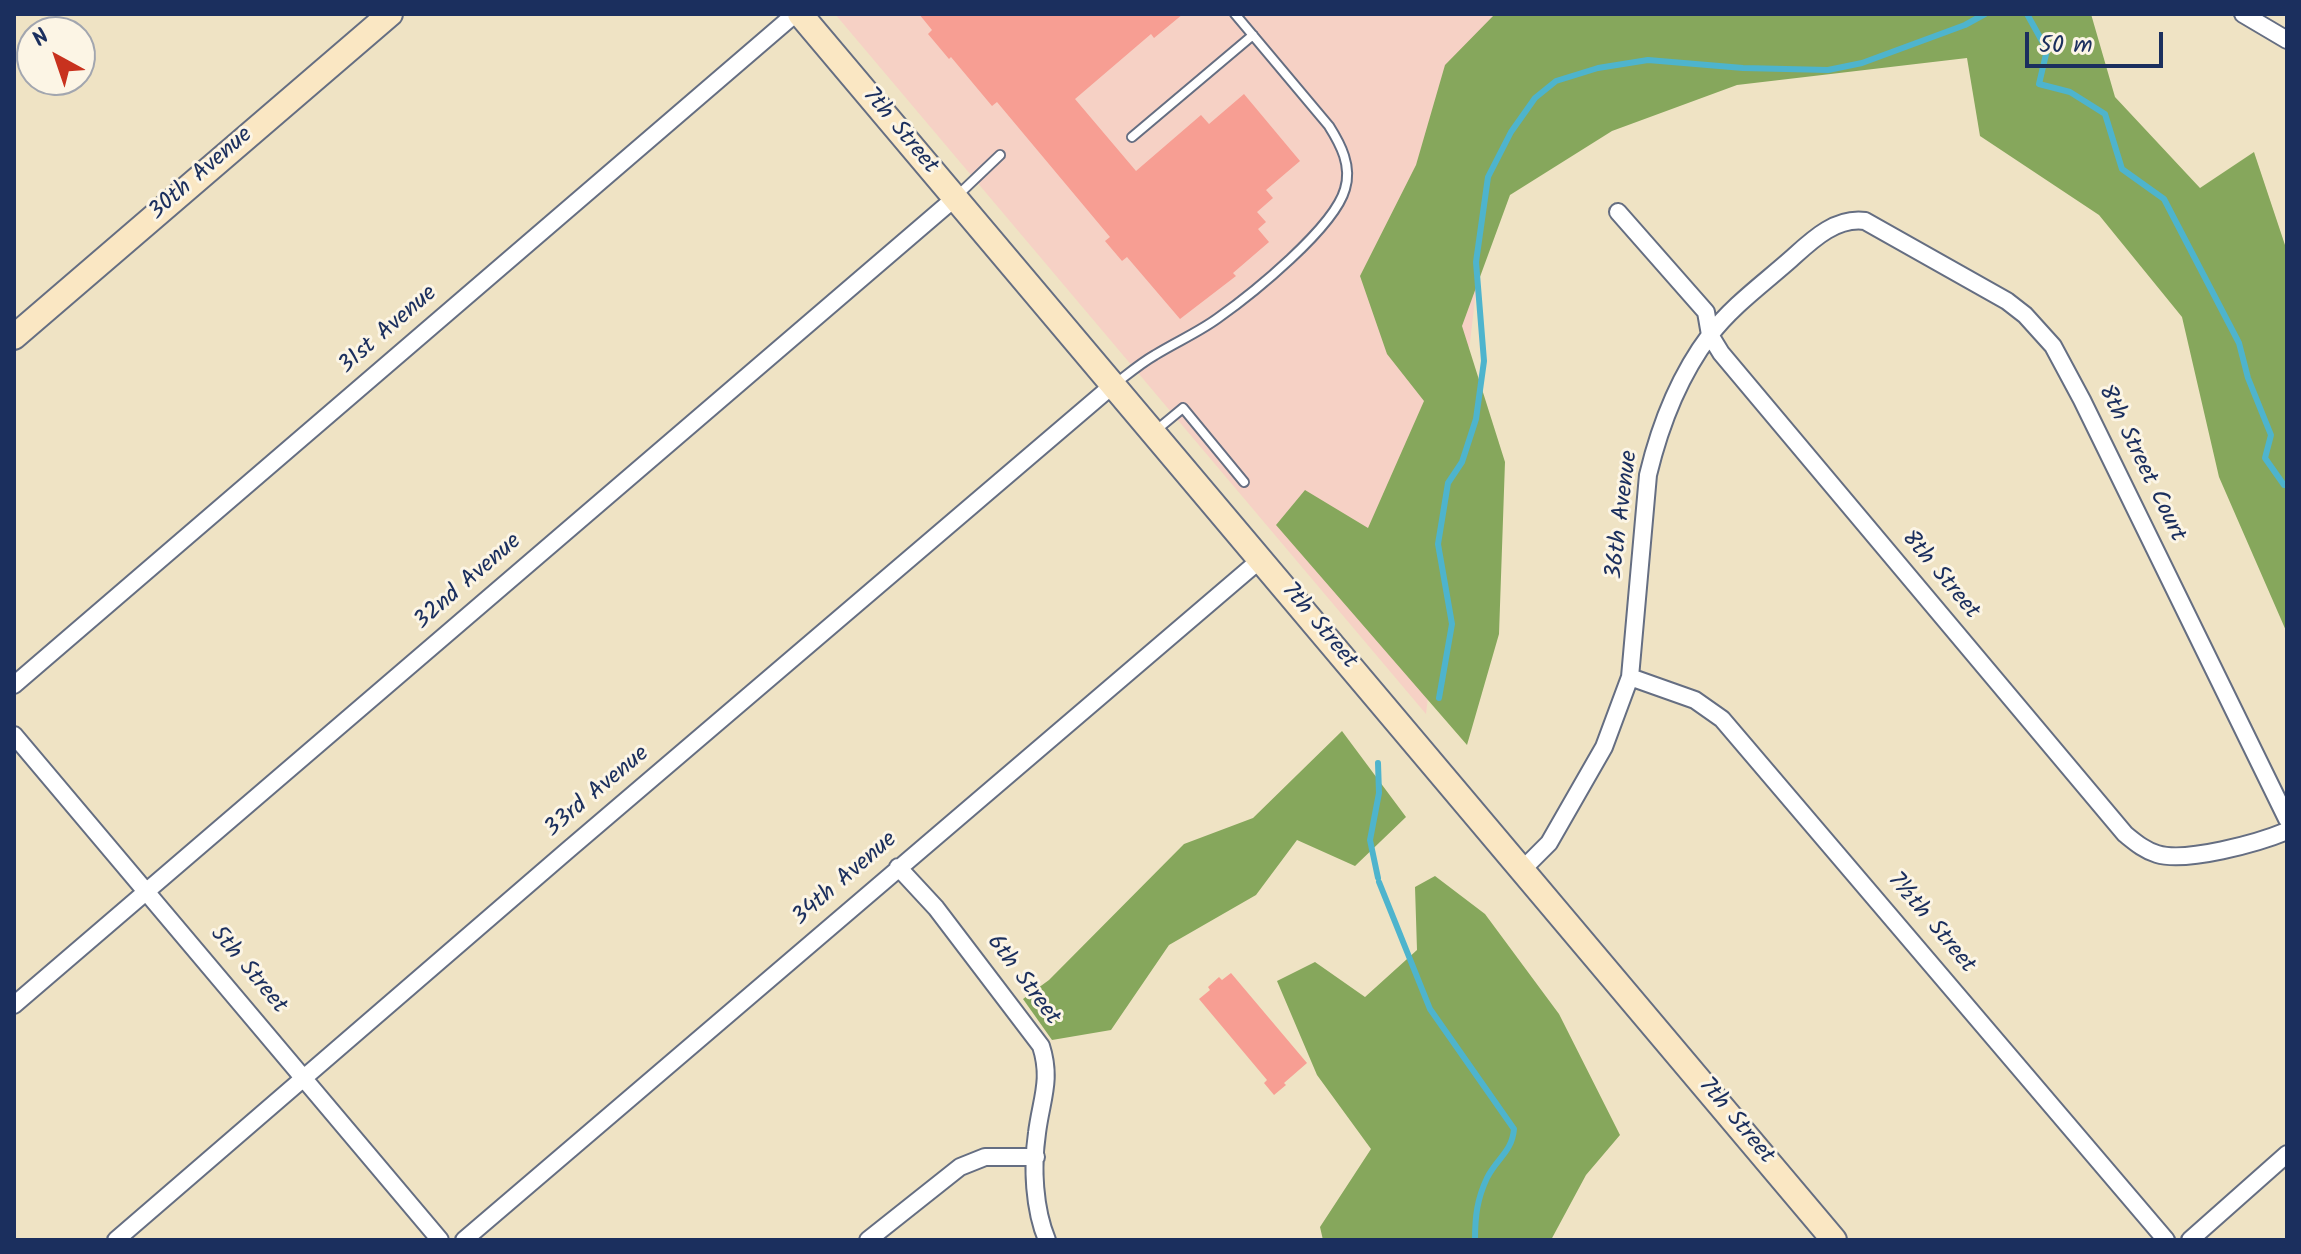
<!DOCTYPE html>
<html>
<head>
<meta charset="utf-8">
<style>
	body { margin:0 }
	#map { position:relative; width:2301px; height:1254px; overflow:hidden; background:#efe3c4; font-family:Kalam,sans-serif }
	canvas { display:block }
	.frame { position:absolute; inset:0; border:16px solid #1b2f5e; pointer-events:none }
	.north { position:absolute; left:16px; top:16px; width:80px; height:80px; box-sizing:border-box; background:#fcf5e5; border:2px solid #a2a6af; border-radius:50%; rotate:320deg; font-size:22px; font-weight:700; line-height:32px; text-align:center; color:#1b2f5e }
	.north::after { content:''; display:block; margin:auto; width:28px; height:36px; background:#c8321e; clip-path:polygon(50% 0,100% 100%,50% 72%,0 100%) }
	.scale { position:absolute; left:2025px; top:32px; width:138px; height:36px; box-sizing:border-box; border:4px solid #1b2f5e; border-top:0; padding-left:10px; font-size:24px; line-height:28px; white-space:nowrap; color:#1b2f5e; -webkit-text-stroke:6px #fcf5e5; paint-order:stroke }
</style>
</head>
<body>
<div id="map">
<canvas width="2301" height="1254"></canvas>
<div class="frame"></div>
<div class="north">N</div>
<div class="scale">50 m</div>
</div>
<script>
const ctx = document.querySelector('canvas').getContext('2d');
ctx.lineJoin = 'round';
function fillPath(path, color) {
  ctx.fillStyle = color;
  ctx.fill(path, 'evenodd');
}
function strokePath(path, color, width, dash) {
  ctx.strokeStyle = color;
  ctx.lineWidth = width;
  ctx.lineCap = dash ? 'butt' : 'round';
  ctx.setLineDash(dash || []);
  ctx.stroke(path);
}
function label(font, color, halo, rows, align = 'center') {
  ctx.font = font + ' Kalam,sans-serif';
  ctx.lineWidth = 6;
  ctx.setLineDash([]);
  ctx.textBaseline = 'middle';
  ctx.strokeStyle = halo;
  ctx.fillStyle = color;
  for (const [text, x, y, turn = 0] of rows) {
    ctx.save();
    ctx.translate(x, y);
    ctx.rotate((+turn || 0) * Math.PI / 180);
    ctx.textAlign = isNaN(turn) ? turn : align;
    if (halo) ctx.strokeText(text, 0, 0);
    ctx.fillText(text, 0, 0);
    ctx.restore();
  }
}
const built = new Path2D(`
	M 835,14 L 1612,14 L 1501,80 L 1426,714 Z`);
const forest = new Path2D(`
	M 1495,14 L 2091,14 L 2115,97 L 2200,188 L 2254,152 L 2287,251 L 2287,633 L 2219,477 L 2182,317 L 2099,215 L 1980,136 L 1967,58 L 1737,85 L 1612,131 L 1510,195 L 1462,326 L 1505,462 L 1499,634 L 1467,745 L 1276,525 L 1305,490 L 1368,528 L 1424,401 L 1387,354 L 1360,276 L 1416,165 L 1445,65 Z
	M 1342,731 L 1406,817 L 1355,866 L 1297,840 L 1256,895 L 1169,945 L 1111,1030 L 1052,1040 L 1023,999 L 1049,980 L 1184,844 L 1253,818 Z
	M 1435,876 L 1485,914 L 1559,1014 L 1620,1135 L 1586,1175 L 1551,1240 L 1323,1240 L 1320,1227 L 1371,1149 L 1317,1075 L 1277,981 L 1315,962 L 1365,997 L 1417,950 L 1415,887 Z`);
const stream = new Path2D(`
	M 2027,14 L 2047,50 L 2039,84 L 2070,92 L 2105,114 L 2122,169 L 2164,199 L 2239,343 L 2248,378 L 2271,435 L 2265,458 L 2284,485 L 2287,485
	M 1439,698 L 1452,624 L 1438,544 L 1448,483 L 1462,462 L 1476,419 L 1484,361 L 1476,262 L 1488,177 L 1511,132 L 1535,98 L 1556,81 L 1598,68 L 1648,60 L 1743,68 L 1828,70 L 1862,63 L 1965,25 L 1985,14
	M 1378,878 L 1370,840 L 1379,793 L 1378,763
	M 1379,882 L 1430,1009 L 1514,1129 C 1512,1152 1497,1158 1487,1178 C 1477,1199 1475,1217 1475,1240`);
const building = new Path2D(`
	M 919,14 L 1183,14 L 1154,38 L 1151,34 L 1075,99 L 1136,171 L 1201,115 L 1209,124 L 1244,94 L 1300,161 L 1266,190 L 1273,198 L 1257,212 L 1266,222 L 1258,229 L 1269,242 L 1233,273 L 1236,276 L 1180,319 L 1127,257 L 1122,261 L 1105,241 L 1110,237 L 997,102 L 992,106 L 951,57 L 949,59 L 928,34 L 932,30 Z
	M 1231,973 L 1307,1063 L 1284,1083 L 1286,1085 L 1274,1095 L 1264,1083 L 1267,1080 L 1199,999 L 1210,990 L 1208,987 L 1219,977 L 1222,980 Z`);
const lane = new Path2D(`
	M 1132,137 L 1253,35
	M 958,195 L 1000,155
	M 1115,384 C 1128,374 1141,363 1155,355 C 1176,342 1199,332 1218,318 C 1252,294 1334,228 1345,189 C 1352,166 1341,145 1329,126 L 1235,14
	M 1154,432 L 1183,408 L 1244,482`);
const street = new Path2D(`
	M 2243,14 L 2287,40
	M 1618,212 L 1706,312 L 1710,335 L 1721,353 L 2125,834 C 2135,842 2144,850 2157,854 C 2186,863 2258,843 2287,831
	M 1630,677 L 1695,700 L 1722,719 L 2166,1240
	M 14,685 L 795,14
	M 14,735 L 440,1240
	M 898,867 L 936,908 L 1041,1046 C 1052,1080 1041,1100 1037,1133 C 1032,1167 1034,1209 1047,1240
	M 1522,870 L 1549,843 L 1604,747 L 1630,677 L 1648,475 C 1660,425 1679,376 1710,335 C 1732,306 1764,283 1791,259 C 1811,241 1835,217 1865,221 L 2007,301 L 2025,315 L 2053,346 L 2082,400 L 2287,819
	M 14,1005 L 955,198
	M 116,1240 L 568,850 L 1113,385
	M 464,1240 L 1261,559
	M 868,1240 L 960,1167 L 985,1157 L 1036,1157
	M 2190,1240 L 2287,1154`);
const secondary = new Path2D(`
	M 800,14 L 1834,1240
	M 14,337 L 390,14`);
const streetNames = [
	["7th Street",899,132,50],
	["30th Avenue",202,175,-41],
	["31st Avenue",389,331,-41],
	["8th Street Court",2140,464,64],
	["36th Avenue",1624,515,-83],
	["8th Street",1939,576,50],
	["32nd Avenue",469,583,-41],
	["7th Street",1318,627,50],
	["33rd Avenue",598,793,-40],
	["34th Avenue",846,880,-41],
	["7½th Street",1930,924,50],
	["5th Street",247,971,50],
	["6th Street",1022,981,53],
	["7th Street",1735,1122,50]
];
fillPath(built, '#f6d1c5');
fillPath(forest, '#86a75c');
strokePath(stream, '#4eb4cd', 6);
fillPath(building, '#f79e93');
strokePath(lane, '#656e82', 12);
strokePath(street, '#656e82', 20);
strokePath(secondary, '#656e82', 28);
strokePath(lane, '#fff', 8);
strokePath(street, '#fff', 16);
strokePath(secondary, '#fae7c3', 24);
label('24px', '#1b2f5e', '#fcf5e5', streetNames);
</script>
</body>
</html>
